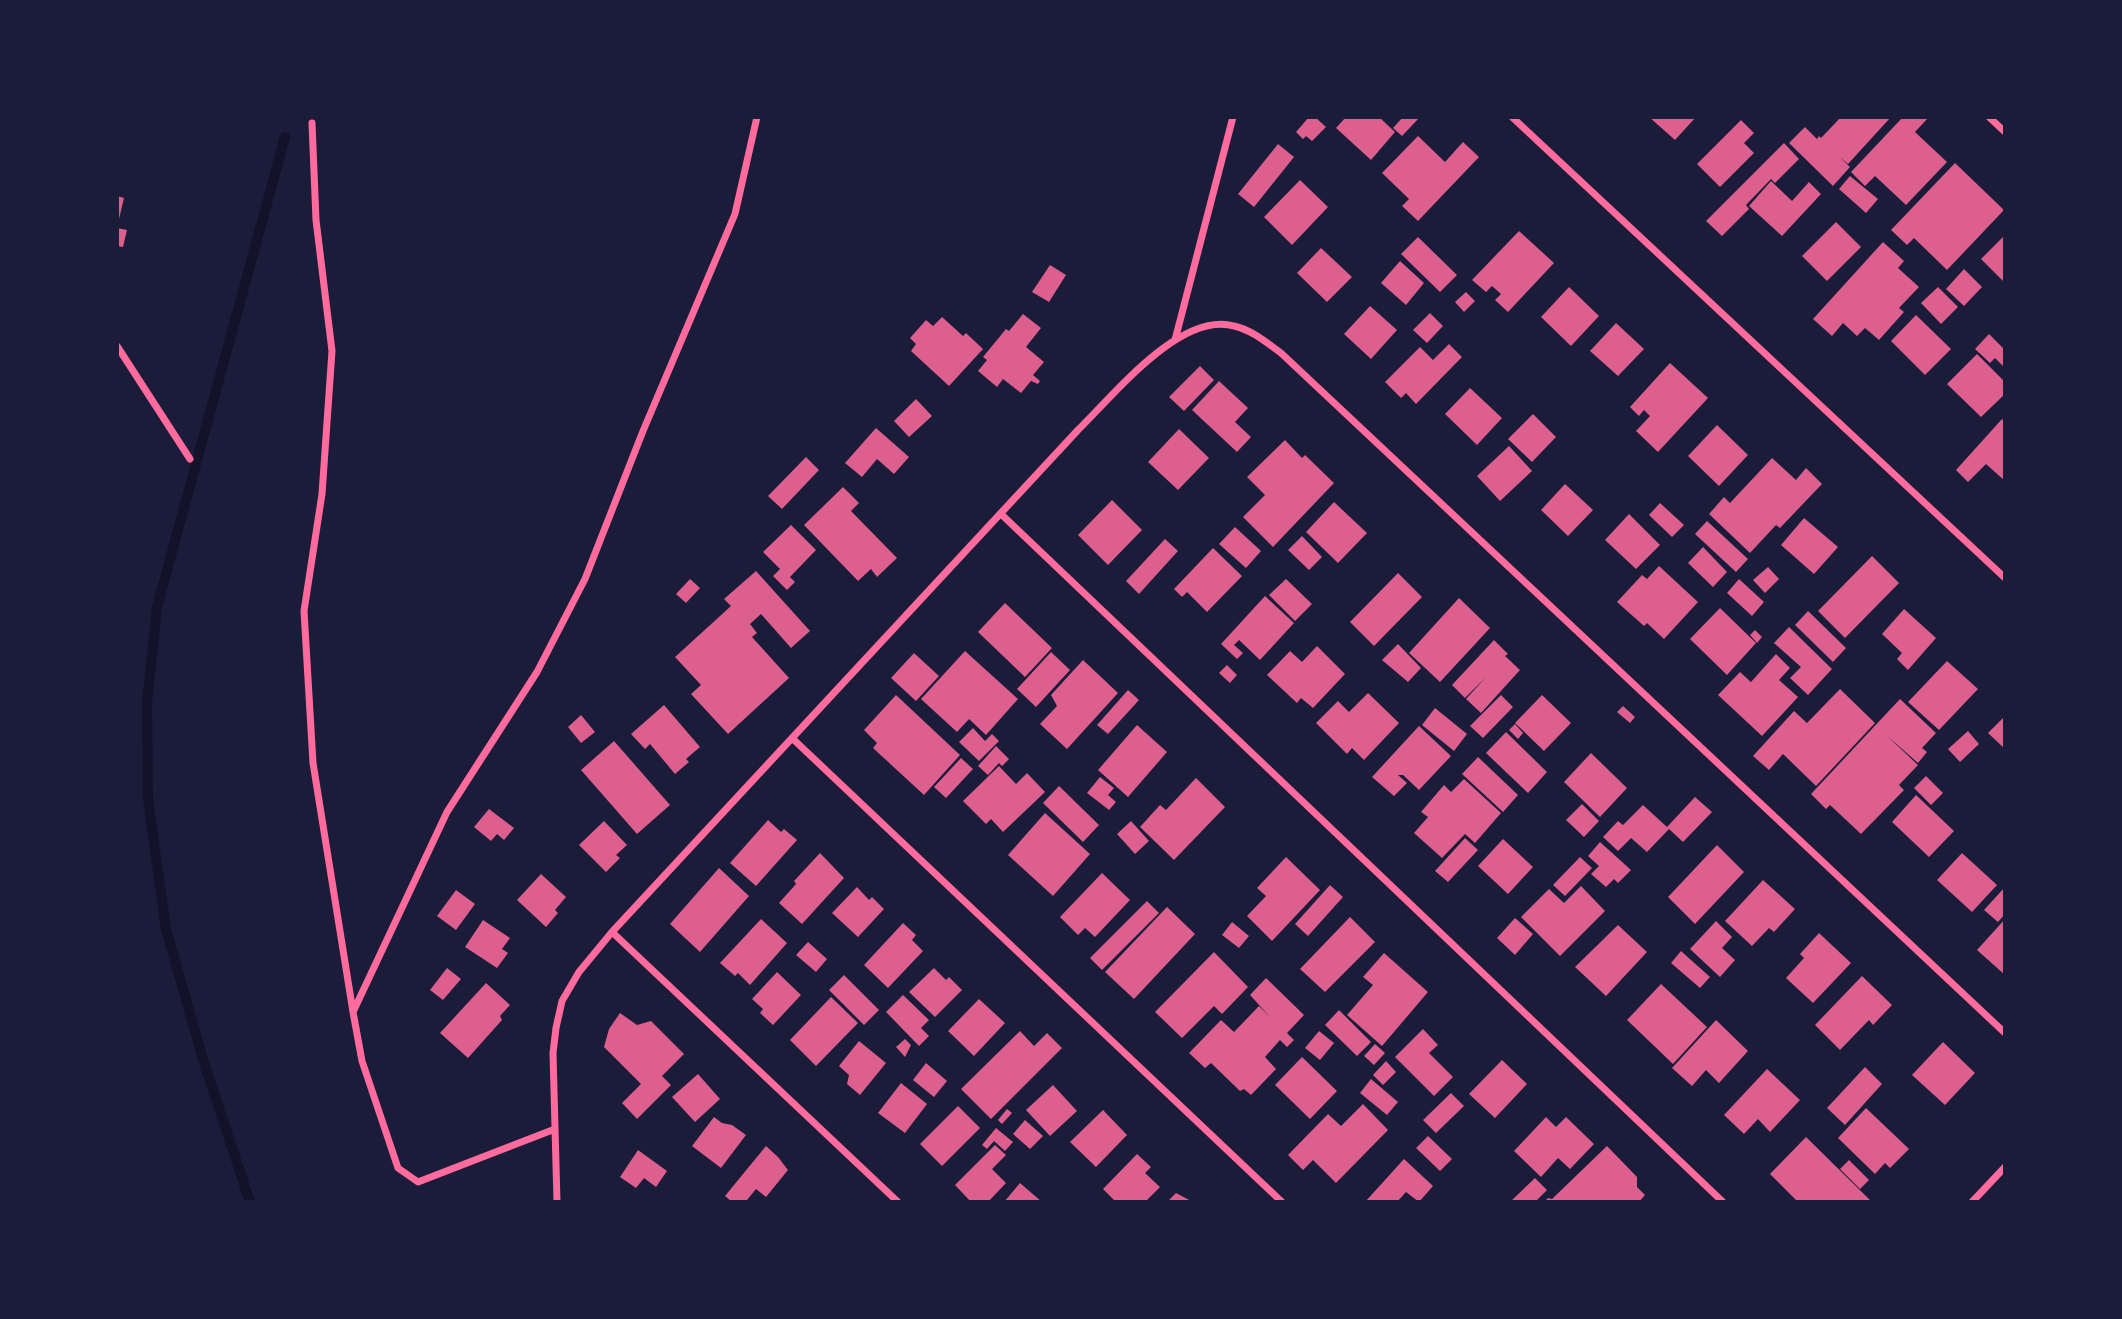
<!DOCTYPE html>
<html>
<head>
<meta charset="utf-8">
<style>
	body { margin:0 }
	#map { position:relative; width:2122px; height:1319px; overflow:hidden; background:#1b1b3a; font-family:Figtree,sans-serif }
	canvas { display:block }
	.frame { position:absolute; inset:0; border:119px solid #1b1b3a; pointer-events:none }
</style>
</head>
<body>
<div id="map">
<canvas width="2122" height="1319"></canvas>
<div class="frame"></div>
</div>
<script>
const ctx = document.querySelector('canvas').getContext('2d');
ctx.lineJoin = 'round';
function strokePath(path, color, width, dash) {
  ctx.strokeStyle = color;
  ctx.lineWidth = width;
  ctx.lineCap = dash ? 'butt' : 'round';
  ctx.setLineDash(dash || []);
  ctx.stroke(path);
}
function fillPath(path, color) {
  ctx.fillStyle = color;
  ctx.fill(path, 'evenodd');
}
const stream = new Path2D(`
	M 250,1202 L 204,1063 L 166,929 L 148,799 L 147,703 L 157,607 L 285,137`);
const building = new Path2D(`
	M 1309,117 L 1315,117 L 1326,127 L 1312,141 L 1306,136 L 1303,139 L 1296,132 Z
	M 1346,117 L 1379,117 L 1395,132 L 1371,160 L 1336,128 Z
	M 1403,117 L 1420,117 L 1402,136 L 1393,128 Z
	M 1649,117 L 1696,117 L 1675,140 Z
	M 1841,117 L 1891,117 L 1848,164 L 1840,157 L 1850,167 L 1833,186 L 1789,143 L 1805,127 L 1817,139 L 1819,136 L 1821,138 Z
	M 1903,117 L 1929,117 L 1915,132 L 1947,162 L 1906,205 L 1875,176 L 1865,186 L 1851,172 Z
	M 1741,120 L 1754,133 L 1744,143 L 1754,153 L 1720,187 L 1697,164 Z
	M 1418,136 L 1445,162 L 1463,142 L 1479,157 L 1418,221 L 1402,206 L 1409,199 L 1382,173 Z
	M 1784,143 L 1799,159 L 1775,183 L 1771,179 L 1746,205 L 1749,209 L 1722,236 L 1706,221 Z
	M 1278,144 L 1294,157 L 1254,207 L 1238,194 Z
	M 1955,163 L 2004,210 L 1947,270 L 1914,238 L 1907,245 L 1891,230 Z
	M 1850,176 L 1878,199 L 1866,213 L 1839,189 Z
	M 1300,180 L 1328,207 L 1292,245 L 1264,217 Z
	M 1771,181 L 1792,201 L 1809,182 L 1821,194 L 1782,236 L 1749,206 Z
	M 117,196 L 124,198 L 118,223 L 117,223 Z
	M 1836,222 L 1861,247 L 1827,281 L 1802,256 Z
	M 117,228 L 127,230 L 123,247 L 117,246 Z
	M 1519,231 L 1554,263 L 1508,312 L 1495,300 L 1501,294 L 1492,286 L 1486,292 L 1472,280 Z
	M 2005,235 L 2005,283 L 1981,259 Z
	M 1418,237 L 1457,275 L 1440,292 L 1401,254 Z
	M 1883,242 L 1904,261 L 1898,268 L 1919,287 L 1899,308 L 1904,312 L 1879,340 L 1865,328 L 1857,336 L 1843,323 L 1832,336 L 1813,319 Z
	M 1321,248 L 1352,277 L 1327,302 L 1297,273 Z
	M 1400,261 L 1424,283 L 1406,305 L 1381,283 Z
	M 1050,265 L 1066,275 L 1049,302 L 1032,292 Z
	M 1964,269 L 1982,287 L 1964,306 L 1946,289 Z
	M 1569,287 L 1599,316 L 1571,346 L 1541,317 Z
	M 1938,287 L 1958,307 L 1941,324 L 1921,303 Z
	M 1466,292 L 1475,301 L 1464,312 L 1455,302 Z
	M 1370,306 L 1397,330 L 1371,359 L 1344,334 Z
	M 1430,313 L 1443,326 L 1427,343 L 1413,330 Z
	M 1023,314 L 1041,328 L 1026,347 L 1044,362 L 1033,375 L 1040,381 L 1038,384 L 1031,381 L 1021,393 L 1003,379 L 997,387 L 978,371 L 987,360 L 983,357 L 1006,329 L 1009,331 Z
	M 1916,315 L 1951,349 L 1925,375 L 1891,341 Z
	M 942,317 L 963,336 L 966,333 L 983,349 L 949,386 L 911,351 L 916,344 L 910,338 L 926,320 L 933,326 Z
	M 1616,323 L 1644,349 L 1618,376 L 1590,351 Z
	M 1989,334 L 2005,350 L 2005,368 L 1995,358 L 1990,363 L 1975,349 Z
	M 1449,344 L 1462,357 L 1416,404 L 1406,393 L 1401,398 L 1385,382 L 1420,347 L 1433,360 Z
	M 1977,354 L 2005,382 L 2005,394 L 1981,417 L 1947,384 Z
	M 1670,363 L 1708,398 L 1658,452 L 1636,431 L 1650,416 L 1644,410 L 1639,416 L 1630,407 Z
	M 1200,366 L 1214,380 L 1184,411 L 1169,397 Z
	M 1219,381 L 1248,408 L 1235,422 L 1251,437 L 1237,452 L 1192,410 Z
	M 1470,388 L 1502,418 L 1477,445 L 1445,414 Z
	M 916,399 L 932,416 L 909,437 L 894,421 Z
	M 1533,414 L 1556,437 L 1532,462 L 1508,439 Z
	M 2002,419 L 2005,422 L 2005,481 L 1986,464 L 1968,482 L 1956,470 Z
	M 1717,425 L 1748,455 L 1719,486 L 1688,456 Z
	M 876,428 L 909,457 L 894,474 L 877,459 L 862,477 L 845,463 Z
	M 1179,429 L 1209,458 L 1178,490 L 1148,462 Z
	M 1285,440 L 1302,458 L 1305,455 L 1334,483 L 1273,547 L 1243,517 L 1265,495 L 1247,477 Z
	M 1509,446 L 1532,471 L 1500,501 L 1477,476 Z
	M 806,457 L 819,470 L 782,509 L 768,496 Z
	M 1772,458 L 1796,480 L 1806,468 L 1822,484 L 1780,528 L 1776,525 L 1750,553 L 1709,514 L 1724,497 L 1730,503 Z
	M 1565,484 L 1593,510 L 1568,536 L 1541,510 Z
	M 843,487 L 859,503 L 851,511 L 897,558 L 877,577 L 871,569 L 858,581 L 804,525 Z
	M 1112,500 L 1142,530 L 1108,565 L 1078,535 Z
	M 1334,502 L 1367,533 L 1338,563 L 1306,532 Z
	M 1660,503 L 1684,525 L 1672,537 L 1649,515 Z
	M 1629,514 L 1660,545 L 1636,569 L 1605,540 Z
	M 1804,518 L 1838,547 L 1814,574 L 1781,545 Z
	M 1707,521 L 1748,559 L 1736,572 L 1695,534 Z
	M 791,525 L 816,550 L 790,577 L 795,582 L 787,590 L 773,576 L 780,569 L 763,552 Z
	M 1235,527 L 1261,551 L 1246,568 L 1219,544 Z
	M 1302,536 L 1322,557 L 1309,570 L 1288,550 Z
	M 1165,539 L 1178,551 L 1139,594 L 1126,581 Z
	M 1703,547 L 1727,572 L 1713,587 L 1688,563 Z
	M 1213,548 L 1242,576 L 1207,612 L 1187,592 L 1182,597 L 1174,589 Z
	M 1872,556 L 1899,583 L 1845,638 L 1818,611 Z
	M 1659,566 L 1698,602 L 1664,639 L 1647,623 L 1644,626 L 1617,602 L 1642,575 L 1647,579 Z
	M 1768,567 L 1779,579 L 1765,593 L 1753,580 Z
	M 756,571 L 810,631 L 791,648 L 761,614 L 750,624 L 757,633 L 752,637 L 789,678 L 728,734 L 691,694 L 701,685 L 675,657 L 731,606 L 724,599 Z
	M 1398,573 L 1422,597 L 1374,646 L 1350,622 Z
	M 690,579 L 700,588 L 686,603 L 676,594 Z
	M 1286,579 L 1312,604 L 1295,621 L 1269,595 Z
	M 1739,579 L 1764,602 L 1752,616 L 1727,593 Z
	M 1265,596 L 1294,623 L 1260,660 L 1239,640 L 1234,645 L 1243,653 L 1237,659 L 1221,644 Z
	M 1459,598 L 1490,628 L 1440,682 L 1409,653 Z
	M 1005,603 L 1052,648 L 1025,677 L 978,632 Z
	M 1720,608 L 1756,643 L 1727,675 L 1690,639 Z
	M 1904,609 L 1936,638 L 1908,670 L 1897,659 L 1902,653 L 1882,634 Z
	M 1808,611 L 1846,648 L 1833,662 L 1795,625 Z
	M 1789,627 L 1832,669 L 1808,695 L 1790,678 L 1801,667 L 1774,643 Z
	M 1755,630 L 1762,637 L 1757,643 L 1750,635 Z
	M 1494,640 L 1508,654 L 1505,656 L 1520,670 L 1481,713 L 1466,699 L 1486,677 L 1465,698 L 1452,685 Z
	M 1398,644 L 1421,668 L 1408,682 L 1382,660 Z
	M 1317,646 L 1345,674 L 1313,708 L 1301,698 L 1297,703 L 1267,675 L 1290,651 L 1302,662 Z
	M 965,651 L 1018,699 L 986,735 L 969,719 L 957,732 L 921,699 Z
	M 1051,652 L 1070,670 L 1036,707 L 1017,689 Z
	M 914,653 L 939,676 L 916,701 L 891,678 Z
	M 1776,654 L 1790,668 L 1779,680 L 1798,697 L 1762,736 L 1718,695 L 1740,672 L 1751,682 Z
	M 1083,660 L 1118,693 L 1067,749 L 1040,724 L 1057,706 L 1051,695 Z
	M 1947,661 L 1978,689 L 1939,730 L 1908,702 Z
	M 1227,665 L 1237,675 L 1230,683 L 1219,673 Z
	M 1840,689 L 1875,723 L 1816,786 L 1783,754 L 1769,770 L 1753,756 L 1794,711 L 1807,723 Z
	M 1128,690 L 1139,700 L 1108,734 L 1097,725 Z
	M 1368,693 L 1399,723 L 1364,760 L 1352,748 L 1347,754 L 1316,723 L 1338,701 L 1349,712 Z
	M 896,695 L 960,755 L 924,795 L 873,748 L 877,743 L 864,730 Z
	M 1501,695 L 1513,707 L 1483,738 L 1470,726 Z
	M 1542,695 L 1571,723 L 1544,751 L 1515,723 Z
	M 1900,699 L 1936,733 L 1922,748 L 1927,752 L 1918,763 L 1885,734 L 1918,765 L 1899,785 L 1904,790 L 1861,834 L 1830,805 L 1826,809 L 1811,794 Z
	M 664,705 L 700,747 L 686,759 L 689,762 L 675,774 L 650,744 L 645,749 L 631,734 Z
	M 1623,706 L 1635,717 L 1630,723 L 1617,712 Z
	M 1435,708 L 1467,734 L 1454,751 L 1422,725 Z
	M 581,715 L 595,732 L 581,743 L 568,727 Z
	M 2005,716 L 2005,749 L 1988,733 Z
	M 1515,724 L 1523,733 L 1518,739 L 1509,730 Z
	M 1137,725 L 1167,752 L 1128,797 L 1098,770 Z
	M 1419,726 L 1451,756 L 1419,790 L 1403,775 L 1398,775 L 1407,783 L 1394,796 L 1372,777 Z
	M 973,728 L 985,741 L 992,734 L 999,741 L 979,761 L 959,742 Z
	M 1968,731 L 1979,744 L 1960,762 L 1948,749 Z
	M 1506,732 L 1547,772 L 1528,793 L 1486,753 Z
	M 614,741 L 670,805 L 637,834 L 581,770 Z
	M 996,746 L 1009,759 L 1002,766 L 999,763 L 988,775 L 978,766 Z
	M 1591,753 L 1627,788 L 1600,817 L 1564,782 Z
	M 1478,757 L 1518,795 L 1503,812 L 1462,774 Z
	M 961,758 L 973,769 L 946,798 L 934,787 Z
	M 999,766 L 1016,784 L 1027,773 L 1045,792 L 1003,832 L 991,819 L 986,824 L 963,801 Z
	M 1926,776 L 1943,793 L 1931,805 L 1914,788 Z
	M 1100,777 L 1114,788 L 1108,795 L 1116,802 L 1109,810 L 1087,793 Z
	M 1196,778 L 1225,807 L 1174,860 L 1140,827 L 1160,805 L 1166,810 Z
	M 1464,779 L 1501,813 L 1475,843 L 1465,834 L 1442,858 L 1414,833 L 1428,817 L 1421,812 L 1444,785 L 1451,792 Z
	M 1059,786 L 1099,825 L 1083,842 L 1043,803 Z
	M 1916,795 L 1954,831 L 1929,857 L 1892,822 Z
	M 1695,797 L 1712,812 L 1683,842 L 1669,829 L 1647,852 L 1631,838 L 1618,851 L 1603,837 L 1618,821 L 1623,825 L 1643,805 L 1667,827 Z
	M 1582,804 L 1599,821 L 1584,837 L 1566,820 Z
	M 489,809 L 514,828 L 504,840 L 497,834 L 491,841 L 474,827 Z
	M 1045,813 L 1090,854 L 1053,896 L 1008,855 Z
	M 768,820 L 781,832 L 784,829 L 797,840 L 756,886 L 730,863 Z
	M 604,821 L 627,845 L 616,855 L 620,858 L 606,872 L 579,845 Z
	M 1131,821 L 1149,841 L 1135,854 L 1117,834 Z
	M 1465,838 L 1478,850 L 1448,882 L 1435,871 Z
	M 1503,839 L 1533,867 L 1508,894 L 1478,866 Z
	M 1600,842 L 1631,870 L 1618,883 L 1614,879 L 1606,887 L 1591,874 L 1599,866 L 1588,856 Z
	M 1717,845 L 1744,872 L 1695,924 L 1668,897 Z
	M 820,853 L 844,878 L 802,924 L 779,903 L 796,884 L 794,881 Z
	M 1962,853 L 1997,885 L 1972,912 L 1937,880 Z
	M 1286,857 L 1320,890 L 1272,941 L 1247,916 L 1266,896 L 1257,888 Z
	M 1580,857 L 1592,868 L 1565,896 L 1553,885 Z
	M 719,868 L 749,896 L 700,952 L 670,924 Z
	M 1102,873 L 1130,900 L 1095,937 L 1085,928 L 1078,935 L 1060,917 Z
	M 541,874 L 566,897 L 555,910 L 558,913 L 546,927 L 517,900 Z
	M 1763,880 L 1795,909 L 1774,932 L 1769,928 L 1752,946 L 1725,921 Z
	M 1330,885 L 1343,897 L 1308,936 L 1295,924 Z
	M 1581,886 L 1605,911 L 1560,956 L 1521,917 L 1549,889 L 1564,903 Z
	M 857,887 L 869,900 L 872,897 L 884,909 L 858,937 L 832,913 Z
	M 2005,887 L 2005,914 L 1998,922 L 1984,910 Z
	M 456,890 L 475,904 L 456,930 L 437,916 Z
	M 1147,901 L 1159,913 L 1102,970 L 1090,958 Z
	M 1167,907 L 1195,934 L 1134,999 L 1105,972 Z
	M 1350,917 L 1375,942 L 1325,992 L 1300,969 Z
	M 1515,918 L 1533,934 L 1515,955 L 1497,938 Z
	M 761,919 L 787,943 L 750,985 L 738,973 L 735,976 L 720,963 Z
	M 2005,919 L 2005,975 L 1977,950 Z
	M 483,920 L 510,938 L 502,949 L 508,953 L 497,968 L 465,947 Z
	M 1716,921 L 1732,937 L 1722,948 L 1735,960 L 1720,977 L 1690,949 Z
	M 1232,922 L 1249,936 L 1239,948 L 1222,935 Z
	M 903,923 L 916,935 L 912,940 L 923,951 L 888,988 L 864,965 Z
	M 1618,925 L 1647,952 L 1606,996 L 1575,967 Z
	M 1819,933 L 1851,963 L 1813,1003 L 1786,978 L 1804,958 L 1800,954 Z
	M 808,942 L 827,959 L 816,972 L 796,955 Z
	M 1681,951 L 1710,977 L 1700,988 L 1671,963 Z
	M 1214,952 L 1248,987 L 1222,1014 L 1214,1006 L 1182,1038 L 1155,1012 Z
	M 1384,953 L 1428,992 L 1382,1046 L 1347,1015 L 1373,985 L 1363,977 Z
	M 447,968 L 461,979 L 443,1000 L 430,990 Z
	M 934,968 L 946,980 L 949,977 L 962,990 L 935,1017 L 909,992 Z
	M 777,972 L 801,995 L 773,1025 L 760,1013 L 763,1009 L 752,999 Z
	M 844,975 L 879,1010 L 864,1025 L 829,990 Z
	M 1862,976 L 1892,1005 L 1873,1025 L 1869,1020 L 1840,1050 L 1815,1025 Z
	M 1266,978 L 1304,1015 L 1287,1033 L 1294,1040 L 1287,1047 L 1280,1040 L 1265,1057 L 1276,1069 L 1251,1095 L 1244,1089 L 1240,1091 L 1211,1063 L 1205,1068 L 1189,1053 L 1221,1020 L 1234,1032 L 1259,1006 L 1270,1017 L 1250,995 Z
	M 486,983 L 510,1005 L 500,1016 L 502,1020 L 468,1058 L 440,1033 Z
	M 1661,984 L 1707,1027 L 1673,1064 L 1627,1020 Z
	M 903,995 L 929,1020 L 921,1028 L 929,1036 L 919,1046 L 886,1012 Z
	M 831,997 L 858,1023 L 816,1066 L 790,1040 Z
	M 979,999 L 1005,1023 L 974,1056 L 948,1031 Z
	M 1339,1010 L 1371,1042 L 1357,1056 L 1325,1025 Z
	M 620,1013 L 637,1025 L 651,1021 L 684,1054 L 662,1076 L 671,1085 L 637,1119 L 622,1103 L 641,1084 L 604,1047 L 609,1029 Z
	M 1716,1020 L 1748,1051 L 1719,1083 L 1706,1070 L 1692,1086 L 1672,1068 Z
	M 1423,1029 L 1438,1045 L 1429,1053 L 1453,1077 L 1434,1096 L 1395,1057 Z
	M 1020,1031 L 1034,1046 L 1047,1033 L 1062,1048 L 991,1119 L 961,1089 Z
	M 1319,1031 L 1334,1043 L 1320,1060 L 1305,1048 Z
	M 905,1039 L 911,1045 L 905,1057 L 896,1047 Z
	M 859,1041 L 886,1063 L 860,1095 L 847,1084 L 849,1075 L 839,1066 Z
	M 1943,1042 L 1975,1073 L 1945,1105 L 1912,1075 Z
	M 1375,1044 L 1385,1053 L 1374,1065 L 1364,1056 Z
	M 1302,1057 L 1337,1091 L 1310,1119 L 1275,1085 Z
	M 1502,1060 L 1527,1084 L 1495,1118 L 1469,1094 Z
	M 1386,1061 L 1396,1072 L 1383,1085 L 1373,1075 Z
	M 926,1063 L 947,1081 L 934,1097 L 913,1080 Z
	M 1865,1067 L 1882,1084 L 1845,1125 L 1827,1108 Z
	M 1767,1069 L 1800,1100 L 1770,1132 L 1758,1119 L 1744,1134 L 1724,1115 Z
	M 698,1074 L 720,1099 L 695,1122 L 672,1097 Z
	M 1371,1079 L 1398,1102 L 1387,1115 L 1360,1093 Z
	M 901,1083 L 927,1104 L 905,1133 L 878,1113 Z
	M 1053,1085 L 1077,1111 L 1050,1136 L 1026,1110 Z
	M 1451,1093 L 1464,1106 L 1436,1133 L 1423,1120 Z
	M 1363,1104 L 1388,1130 L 1336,1183 L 1313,1160 L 1303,1170 L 1288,1155 L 1328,1114 L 1341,1126 Z
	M 958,1106 L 980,1128 L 942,1166 L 920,1144 Z
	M 1866,1108 L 1909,1149 L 1890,1168 L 1885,1163 L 1875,1174 L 1838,1138 Z
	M 1007,1109 L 1012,1113 L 1002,1124 L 998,1120 Z
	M 1103,1110 L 1127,1135 L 1096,1167 L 1070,1142 Z
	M 714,1117 L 722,1123 L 732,1125 L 746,1135 L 721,1168 L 692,1146 Z
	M 1546,1117 L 1556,1127 L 1566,1117 L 1594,1144 L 1570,1169 L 1558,1158 L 1541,1177 L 1514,1151 Z
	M 1025,1120 L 1043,1136 L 1030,1149 L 1013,1134 Z
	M 996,1128 L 1013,1142 L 1005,1151 L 994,1141 L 987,1149 L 982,1145 Z
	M 1428,1136 L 1452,1159 L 1440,1171 L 1416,1148 Z
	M 1806,1137 L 1872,1202 L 1798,1202 L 1770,1174 Z
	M 995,1145 L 1006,1155 L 992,1169 L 1006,1183 L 988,1202 L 971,1202 L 955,1185 Z
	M 766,1146 L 778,1157 L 788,1170 L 766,1197 L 756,1189 L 747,1200 L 748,1202 L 732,1202 L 725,1196 Z
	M 1607,1146 L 1637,1177 L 1637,1187 L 1645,1195 L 1639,1202 L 1544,1202 L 1548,1198 L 1552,1199 Z
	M 638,1150 L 667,1171 L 656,1187 L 644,1178 L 636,1188 L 620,1177 Z
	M 1137,1154 L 1151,1167 L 1145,1173 L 1160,1187 L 1145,1202 L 1116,1202 L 1103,1189 Z
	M 1404,1159 L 1433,1186 L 1419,1202 L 1406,1192 L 1397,1202 L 1365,1202 Z
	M 1849,1160 L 1869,1180 L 1860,1189 L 1840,1169 Z
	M 1535,1178 L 1547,1190 L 1535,1202 L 1510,1202 Z
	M 1020,1183 L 1042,1202 L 1004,1202 Z
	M 1176,1193 L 1193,1202 L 1167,1202 Z`);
const minor = new Path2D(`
	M 1512,117 L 2005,578
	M 1989,117 L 2005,132
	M 312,123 L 316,220 L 332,351 L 322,494 L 304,611 L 313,763 L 353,1012
	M 1175,340 L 1233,117
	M 117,346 L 190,459
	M 1001,514 L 1723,1202
	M 793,739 L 1282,1202
	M 612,932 L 898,1202
	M 555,1129 L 418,1182 L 398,1168 L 362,1061 L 353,1012 L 447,812 L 537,672 L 585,579 L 643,431 L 735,214 L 757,117
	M 557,1202 L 553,1053 L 556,1028 L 562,1001 L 579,972 L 612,932 L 1078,430 C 1113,396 1180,311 1234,326 C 1252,330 1267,343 1281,353 L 2005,1033
	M 1972,1202 L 2005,1167`);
strokePath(stream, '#12122b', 10);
fillPath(building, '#dd5f8e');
strokePath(minor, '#ff6b9d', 7);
</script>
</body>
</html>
